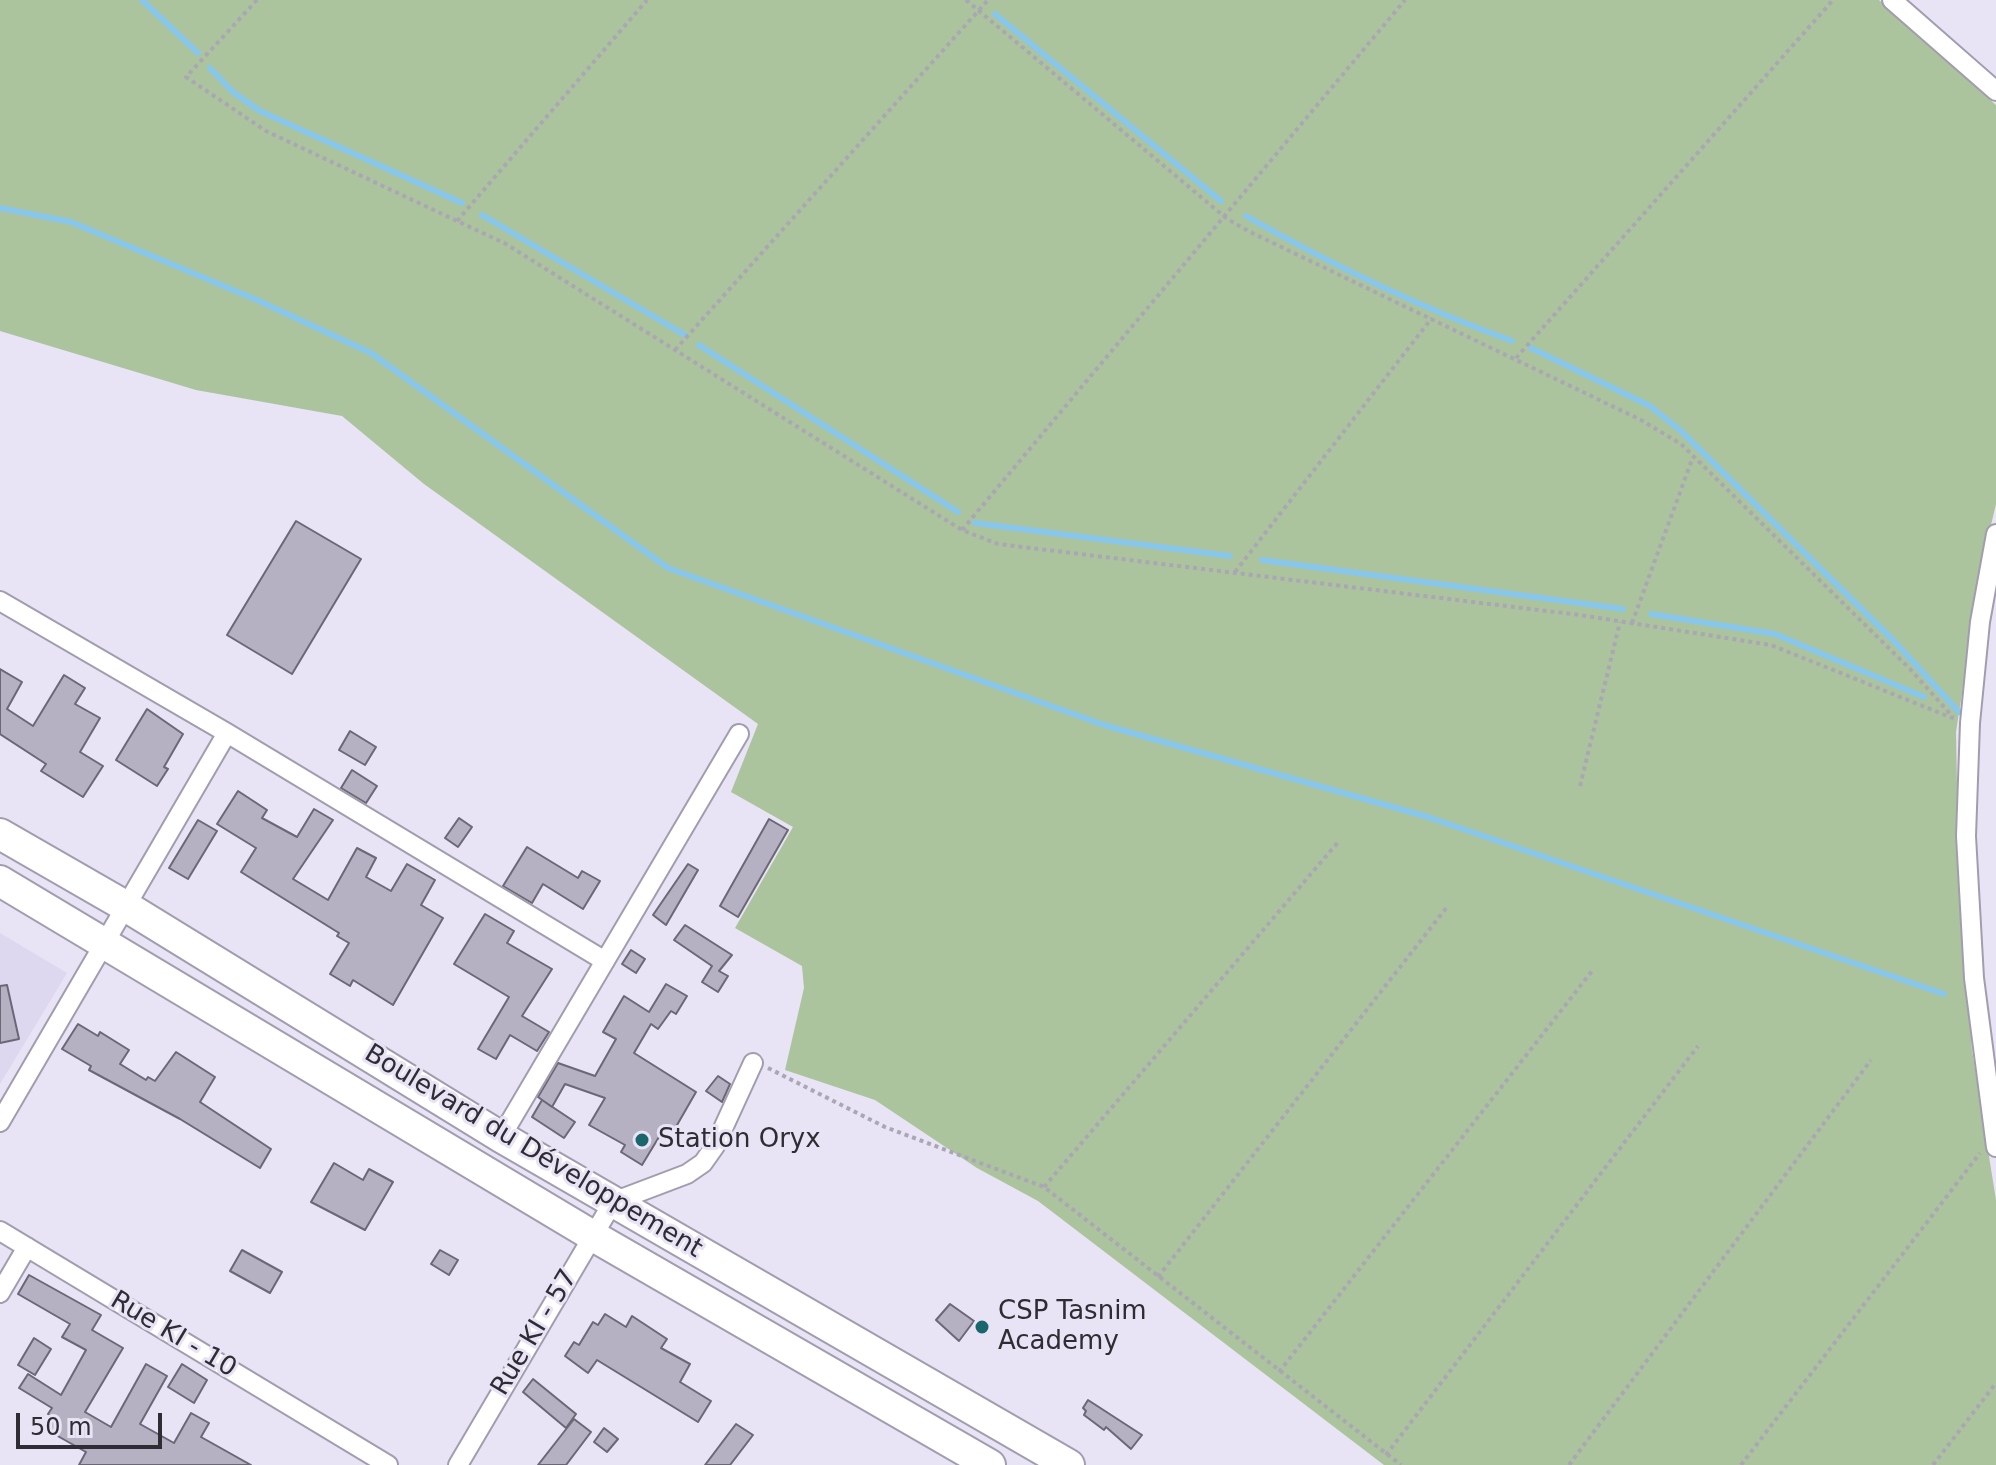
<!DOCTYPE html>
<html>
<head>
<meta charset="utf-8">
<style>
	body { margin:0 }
	#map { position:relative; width:1996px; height:1465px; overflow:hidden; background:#e8e3f5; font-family:"DejaVu Sans",sans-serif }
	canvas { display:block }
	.scale { position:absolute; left:16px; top:1413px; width:146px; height:36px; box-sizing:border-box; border:4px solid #2f2d33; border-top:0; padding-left:10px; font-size:24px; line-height:28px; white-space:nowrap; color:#2f2d33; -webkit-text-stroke:6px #e8e3f5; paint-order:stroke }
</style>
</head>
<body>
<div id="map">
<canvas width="1996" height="1465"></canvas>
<div class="scale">50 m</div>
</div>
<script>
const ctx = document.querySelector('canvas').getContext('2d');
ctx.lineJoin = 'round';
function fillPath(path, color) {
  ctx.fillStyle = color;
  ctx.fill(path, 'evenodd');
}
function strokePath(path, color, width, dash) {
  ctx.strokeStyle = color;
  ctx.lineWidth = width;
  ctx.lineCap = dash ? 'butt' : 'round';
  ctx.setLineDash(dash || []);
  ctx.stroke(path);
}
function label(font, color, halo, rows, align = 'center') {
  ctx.font = font + ' "DejaVu Sans",sans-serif';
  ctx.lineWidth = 6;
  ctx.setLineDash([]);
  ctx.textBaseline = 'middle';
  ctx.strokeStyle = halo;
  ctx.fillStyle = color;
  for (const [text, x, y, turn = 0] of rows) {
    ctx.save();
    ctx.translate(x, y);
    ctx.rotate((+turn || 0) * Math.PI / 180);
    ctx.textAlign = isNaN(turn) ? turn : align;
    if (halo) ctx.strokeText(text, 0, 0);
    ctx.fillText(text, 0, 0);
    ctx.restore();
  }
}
const built = new Path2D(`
	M 0,933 L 67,973 L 0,1084 Z`);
const green = new Path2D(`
	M 0,0 L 1879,0 L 1996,105 L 1996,504 L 1983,559 L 1956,732 L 1959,892 L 1972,1050 L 1996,1200 L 1996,1465 L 1384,1465 L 1038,1201 L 977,1168 L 875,1100 L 785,1070 L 804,988 L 802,966 L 735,928 L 793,827 L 731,792 L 758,724 L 424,484 L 342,416 L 196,390 L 0,331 Z`);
const stream = new Path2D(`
	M 142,0 L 198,53
	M 995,14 L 1221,201
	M 210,68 L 233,92 L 260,111 L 462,203
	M 0,208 L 71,222 L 257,300 L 371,353 L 668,568 L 1104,725 L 1428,817 L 1944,994
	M 482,215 L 685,335
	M 1246,216 C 1332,265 1419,307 1512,341
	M 699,345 L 958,512
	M 1531,348 L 1650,406 L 1681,431 L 1895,642 L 1959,712
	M 975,523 L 1230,556
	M 1262,560 L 1623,609
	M 1651,614 L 1775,634 L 1924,697`);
const building = new Path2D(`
	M 296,521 L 361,559 L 292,674 L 227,635 Z
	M 0,669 L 22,682 L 7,709 L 33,726 L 64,675 L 85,688 L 75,704 L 100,718 L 80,752 L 103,766 L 83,797 L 41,771 L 46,764 L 0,734 Z
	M 147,709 L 183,734 L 164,767 L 168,769 L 157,786 L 116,760 Z
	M 350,731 L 376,747 L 365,765 L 339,750 Z
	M 352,770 L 377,786 L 366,803 L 341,788 Z
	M 238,791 L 267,810 L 262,818 L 297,837 L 314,809 L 333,820 L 293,879 L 328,900 L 357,848 L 376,858 L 366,877 L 391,891 L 407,864 L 435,880 L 421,905 L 443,918 L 393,1005 L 353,980 L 350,986 L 330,974 L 349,943 L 337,936 L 339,933 L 241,872 L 256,848 L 217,824 Z
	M 459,818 L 472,827 L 458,847 L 445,838 Z
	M 769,819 L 788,830 L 738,917 L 720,906 Z
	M 198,820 L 217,831 L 188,879 L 169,868 Z
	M 527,847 L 578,878 L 582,871 L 600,881 L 583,909 L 543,884 L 532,903 L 503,886 Z
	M 688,864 L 698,870 L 666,925 L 653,915 Z
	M 485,914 L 514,931 L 507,943 L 552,969 L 522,1016 L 549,1032 L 537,1051 L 510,1035 L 496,1059 L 478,1049 L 509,997 L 454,964 Z
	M 685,925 L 732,955 L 719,971 L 728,976 L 718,992 L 702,982 L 712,966 L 674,940 Z
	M 631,950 L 645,959 L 636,973 L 622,964 Z
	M 666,984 L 687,996 L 676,1014 L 671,1011 L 658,1029 L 651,1024 L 634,1053 L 696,1092 L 673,1132 L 665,1127 L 642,1165 L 621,1152 L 625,1145 L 589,1125 L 605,1098 L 565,1084 L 552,1107 L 538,1097 L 558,1063 L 595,1076 L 616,1039 L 603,1032 L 624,996 L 649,1012 Z
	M 7,985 L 19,1039 L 0,1043 L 0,986 Z
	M 78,1024 L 98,1036 L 100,1032 L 129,1050 L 120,1064 L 146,1080 L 148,1077 L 155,1081 L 176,1052 L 215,1077 L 200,1102 L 271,1149 L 260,1168 L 180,1119 L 89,1070 L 91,1066 L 62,1049 Z
	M 718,1076 L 730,1084 L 722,1102 L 706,1091 Z
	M 542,1100 L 575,1122 L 564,1138 L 532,1117 Z
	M 334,1163 L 363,1180 L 369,1169 L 393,1182 L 365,1230 L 311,1202 Z
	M 242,1250 L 282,1272 L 270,1293 L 230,1271 Z
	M 440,1250 L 458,1260 L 449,1275 L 431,1264 Z
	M 29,1275 L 101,1315 L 92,1330 L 123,1348 L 85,1412 L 111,1427 L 146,1364 L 167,1376 L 140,1424 L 174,1443 L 191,1413 L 209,1423 L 201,1437 L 251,1465 L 79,1465 L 86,1452 L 47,1430 L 54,1418 L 48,1414 L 52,1408 L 19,1388 L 28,1374 L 61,1395 L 86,1350 L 62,1337 L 70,1324 L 18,1294 Z
	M 950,1304 L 974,1321 L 959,1341 L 936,1320 Z
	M 605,1314 L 626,1327 L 632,1316 L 667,1339 L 661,1348 L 690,1364 L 680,1382 L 711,1401 L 698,1422 L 597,1360 L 588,1373 L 565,1356 L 574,1342 L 579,1345 L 593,1322 L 598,1325 Z
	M 34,1338 L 51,1349 L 35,1375 L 18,1365 Z
	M 182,1364 L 207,1380 L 194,1403 L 168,1387 Z
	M 533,1379 L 576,1414 L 566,1428 L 523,1392 Z
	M 1088,1400 L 1142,1435 L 1131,1449 L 1106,1427 L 1104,1430 L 1084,1415 L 1086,1411 L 1083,1408 Z
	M 574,1419 L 591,1432 L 566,1465 L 538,1465 Z
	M 736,1424 L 753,1435 L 730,1465 L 705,1465 Z
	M 604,1428 L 618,1439 L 607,1452 L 594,1442 Z`);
const path = new Path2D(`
	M 257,0 L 186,77 L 266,131 L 506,244 L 962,530 L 998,544 L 1580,615 L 1771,645 L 1955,719
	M 966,0 L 1226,218 L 1248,231 L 1431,319
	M 457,221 L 647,0
	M 675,350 L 988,0
	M 1516,358 L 1833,0
	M 962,530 L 1405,0
	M 1235,572 L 1431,319 L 1641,420 L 1681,444 L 1910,669 L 1953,717
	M 1632,623 L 1693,457
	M 1580,786 L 1620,622
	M 768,1068 L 885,1127 L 1044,1187 L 1401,1465
	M 1044,1187 L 1339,841
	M 1158,1277 L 1447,907
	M 1279,1372 L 1592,971
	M 1386,1455 L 1698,1046
	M 1569,1465 L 1871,1060
	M 1741,1465 L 1980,1153
	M 1933,1465 L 1996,1383`);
const minor = new Path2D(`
	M 1892,0 L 1996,91
	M 1996,534 L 1980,622 L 1970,723 L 1966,836 L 1974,978 L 1996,1147
	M 0,601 L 227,733 L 605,961
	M 0,1122 L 227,733
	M 501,1137 L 739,734
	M 0,1231 L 388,1465
	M 0,1293 L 27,1247
	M 458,1465 L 613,1202 L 687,1174 L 703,1163 L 715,1146 L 753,1063`);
const trunk = new Path2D(`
	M 0,834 L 127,907 L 501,1137 L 1069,1465
	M 0,881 L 593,1236 L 990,1465`);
const markers = [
	[642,1140,8,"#19676d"],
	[982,1327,8,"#19676d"]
];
const poiNames = [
	["Station Oryx",658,1140],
	["CSP Tasnim",998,1312],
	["Academy",998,1342]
];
const streetNames = [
	["Boulevard du Développement",533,1152,31],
	["Rue KI - 57",535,1333,-59],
	["Rue KI - 10",173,1335,31]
];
fillPath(built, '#ded7f0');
fillPath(green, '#abc49e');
strokePath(stream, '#88c6ea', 6);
fillPath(building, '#b6b1c2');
strokePath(building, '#6c6776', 2);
strokePath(minor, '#a29dae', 22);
strokePath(trunk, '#a29dae', 34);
strokePath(path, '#aaa6b4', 4, [4, 4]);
strokePath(minor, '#fff', 18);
strokePath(trunk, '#fff', 30);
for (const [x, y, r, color] of markers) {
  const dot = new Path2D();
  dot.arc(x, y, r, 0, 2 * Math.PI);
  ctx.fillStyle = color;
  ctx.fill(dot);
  strokePath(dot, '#e8e3f5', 3);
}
label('26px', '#2f2d33', '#e8e3f5', poiNames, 'left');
label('26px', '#2f2d33', '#e8e3f5', streetNames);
</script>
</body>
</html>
